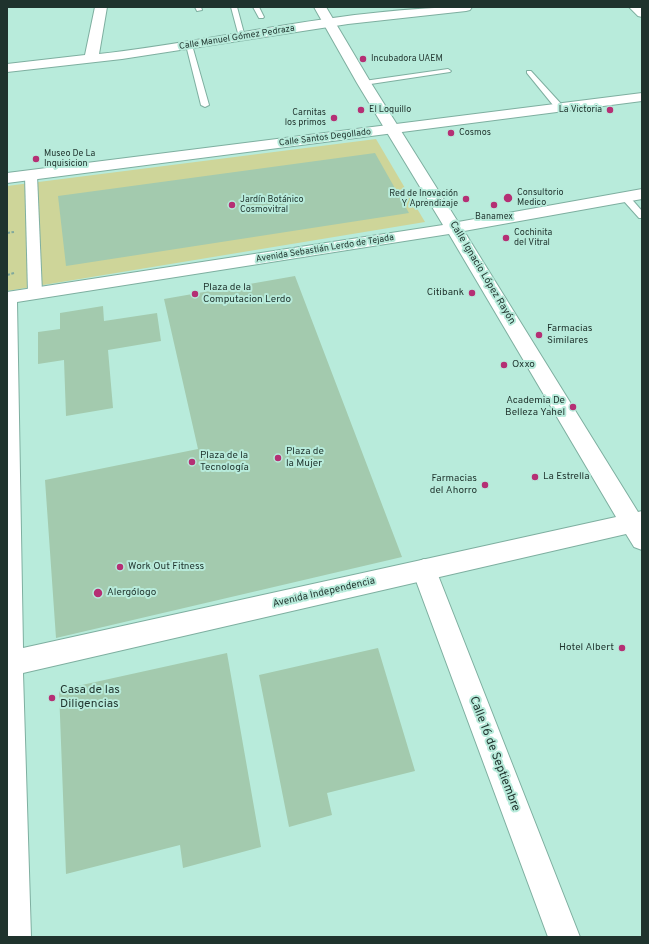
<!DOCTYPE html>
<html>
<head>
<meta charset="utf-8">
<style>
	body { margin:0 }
	#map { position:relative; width:649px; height:944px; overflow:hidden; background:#b8ebdb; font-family:Overpass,sans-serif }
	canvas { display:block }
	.frame { position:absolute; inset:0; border:8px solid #1f332d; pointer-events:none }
</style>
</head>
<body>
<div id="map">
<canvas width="649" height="944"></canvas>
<div class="frame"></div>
</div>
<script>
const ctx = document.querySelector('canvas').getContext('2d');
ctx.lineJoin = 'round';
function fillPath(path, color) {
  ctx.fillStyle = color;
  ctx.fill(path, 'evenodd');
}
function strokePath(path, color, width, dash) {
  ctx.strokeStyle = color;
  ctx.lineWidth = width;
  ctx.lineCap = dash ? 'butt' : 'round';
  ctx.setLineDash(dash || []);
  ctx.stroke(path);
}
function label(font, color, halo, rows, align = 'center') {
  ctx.font = font + ' Overpass,sans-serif';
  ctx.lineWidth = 4;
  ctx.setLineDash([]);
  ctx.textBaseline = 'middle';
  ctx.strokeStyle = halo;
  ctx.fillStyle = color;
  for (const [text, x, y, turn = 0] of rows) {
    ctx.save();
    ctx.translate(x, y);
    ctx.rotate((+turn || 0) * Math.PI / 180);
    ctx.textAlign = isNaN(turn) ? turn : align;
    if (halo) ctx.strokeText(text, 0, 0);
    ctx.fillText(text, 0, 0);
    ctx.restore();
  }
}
const green = new Path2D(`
	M 376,139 L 425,222 L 7,291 L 7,186 Z`);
const building = new Path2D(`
	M 375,153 L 409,213 L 66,266 L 58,196 Z
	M 295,276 L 402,557 L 56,638 L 45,480 L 198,449 L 164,299 Z
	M 103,306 L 104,321 L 157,313 L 161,341 L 108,350 L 113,408 L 66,416 L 64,360 L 38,364 L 38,332 L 60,329 L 60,313 Z
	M 378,648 L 415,771 L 327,793 L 332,815 L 289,827 L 259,675 Z
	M 227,653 L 261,847 L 183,868 L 180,845 L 66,874 L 59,690 Z`);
const path = new Path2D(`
	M 7,233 L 14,232
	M 7,275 L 14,273`);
const service = new Path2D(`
	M 195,7 L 201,7 L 202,10 L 197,11 Z
	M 231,7 L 237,7 L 245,37 L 244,38 L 239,37 Z
	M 253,7 L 259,7 L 264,17 L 263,18 L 259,18 Z
	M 189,43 L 192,45 L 209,105 L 205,107 L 201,105 L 186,45 Z
	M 448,69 L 451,71 L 450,72 L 364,85 L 361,83 L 364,81 Z
	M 527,71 L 531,71 L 563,106 L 563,110 L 557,110 L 527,73 Z
	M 622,195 L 628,195 L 642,211 L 642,218 L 639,218 L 622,199 Z`);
const pedestrian = new Path2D(`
	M 31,171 L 35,172 L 37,175 L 42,293 L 40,296 L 35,298 L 30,296 L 28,293 L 25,175 L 27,172 Z`);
const minor = new Path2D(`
	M 95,7 L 107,7 L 99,54 C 223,40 346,7 472,7 L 470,10 L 466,11 L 348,24 L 122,59 L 7,72 L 7,64 L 85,55 Z
	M 629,7 L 642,7 L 642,17 L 638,16 Z
	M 642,93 L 642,101 L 7,183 L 7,173 Z
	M 424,559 L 433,563 L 436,570 L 580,937 L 548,937 L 412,570 L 415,563 Z`);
const secondary = new Path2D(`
	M 314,7 L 326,7 L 371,83 L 458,222 L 642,189 L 642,199 L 464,231 L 638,512 L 642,511 L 642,550 L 634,547 L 626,534 L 23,673 L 31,937 L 7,937 L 7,292 L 443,225 L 357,83 ZM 449,234 L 616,517 L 23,648 L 17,302 Z`);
const markers = [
	[363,59,4,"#b52f74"],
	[361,110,4,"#b52f74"],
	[610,110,4,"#b52f74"],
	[334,118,4,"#b52f74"],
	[451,133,4,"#b52f74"],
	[36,159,4,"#b52f74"],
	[508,198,5,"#b52f74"],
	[466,199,4,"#b52f74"],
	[232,205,4,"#b52f74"],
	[494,205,4,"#b52f74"],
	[506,238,4,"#b52f74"],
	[472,293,4,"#b52f74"],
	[195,294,4,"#b52f74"],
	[539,335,4,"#b52f74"],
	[504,365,4,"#b52f74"],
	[573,407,4,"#b52f74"],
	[278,458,4,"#b52f74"],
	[192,462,4,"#b52f74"],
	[535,477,4,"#b52f74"],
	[485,485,4,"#b52f74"],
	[120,567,4,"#b52f74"],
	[98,593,5,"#b52f74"],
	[622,648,4,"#b52f74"],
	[52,698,4,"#b52f74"]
];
const farStreetnames = [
	["Calle Manuel Gómez Pedraza",237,38,-9],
	["Calle Santos Degollado",325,138,-7],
	["Avenida Sebastián Lerdo de Tejada",325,249,-9]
];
const farPoinames = [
	["Incubadora UAEM",371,59],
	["El Loquillo",369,110],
	["La Victoria",602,110,"right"],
	["Carnitas",326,113,"right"],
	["los primos",326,123,"right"],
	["Cosmos",459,133],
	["Museo De La",44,154],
	["Inquisicion",44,164],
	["Consultorio",517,193],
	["Medico",517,203],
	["Red de Inovación",458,194,"right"],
	["Y Aprendizaje",458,204,"right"],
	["Jardín Botánico",240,200],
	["Cosmovitral",240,210],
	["Banamex",494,217,"center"],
	["Cochinita",514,233],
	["del Vitral",514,243]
];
const streetNames = [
	["Calle Ignacio López Rayón",482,273,59],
	["Avenida Independencia",324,593,-13]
];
const poiNames = [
	["Plaza de la",203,288],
	["Computacion Lerdo",203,300],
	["Citibank",464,293,"right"],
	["Farmacias",547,329],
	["Similares",547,341],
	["Oxxo",512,365],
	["Academia De",565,401,"right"],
	["Belleza Yahel",565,413,"right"],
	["Plaza de",286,452],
	["la Mujer",286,464],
	["Plaza de la",200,456],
	["Tecnología",200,468],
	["La Estrella",543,477],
	["Farmacias",477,479,"right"],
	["del Ahorro",477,491,"right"],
	["Work Out Fitness",128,567],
	["Alergólogo",107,593],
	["Hotel Albert",614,648,"right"]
];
const nearPoinames = [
	["Casa de las",60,691],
	["Diligencias",60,705]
];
const nearStreetnames = [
	["Calle 16 de Septiembre",494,754,69]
];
fillPath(green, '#ced599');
fillPath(building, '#a3caae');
strokePath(service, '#7eafa0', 2);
strokePath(pedestrian, '#7eafa0', 2);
strokePath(minor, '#7eafa0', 2);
strokePath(secondary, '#7eafa0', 2);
strokePath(path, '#81a99c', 2, [3, 1.5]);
fillPath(service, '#fff');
fillPath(pedestrian, '#fff');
fillPath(minor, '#fff');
fillPath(secondary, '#fff');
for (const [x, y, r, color] of markers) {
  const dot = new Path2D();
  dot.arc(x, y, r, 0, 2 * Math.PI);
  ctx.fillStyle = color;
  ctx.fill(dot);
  strokePath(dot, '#b8ebdb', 1.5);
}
label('9px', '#1f332d', '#b8ebdb', farStreetnames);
label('9px', '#1f332d', '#b8ebdb', farPoinames, 'left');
label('10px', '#1f332d', '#b8ebdb', streetNames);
label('10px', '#1f332d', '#b8ebdb', poiNames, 'left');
label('12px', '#1f332d', '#b8ebdb', nearPoinames, 'left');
label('12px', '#1f332d', '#b8ebdb', nearStreetnames);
</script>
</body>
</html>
